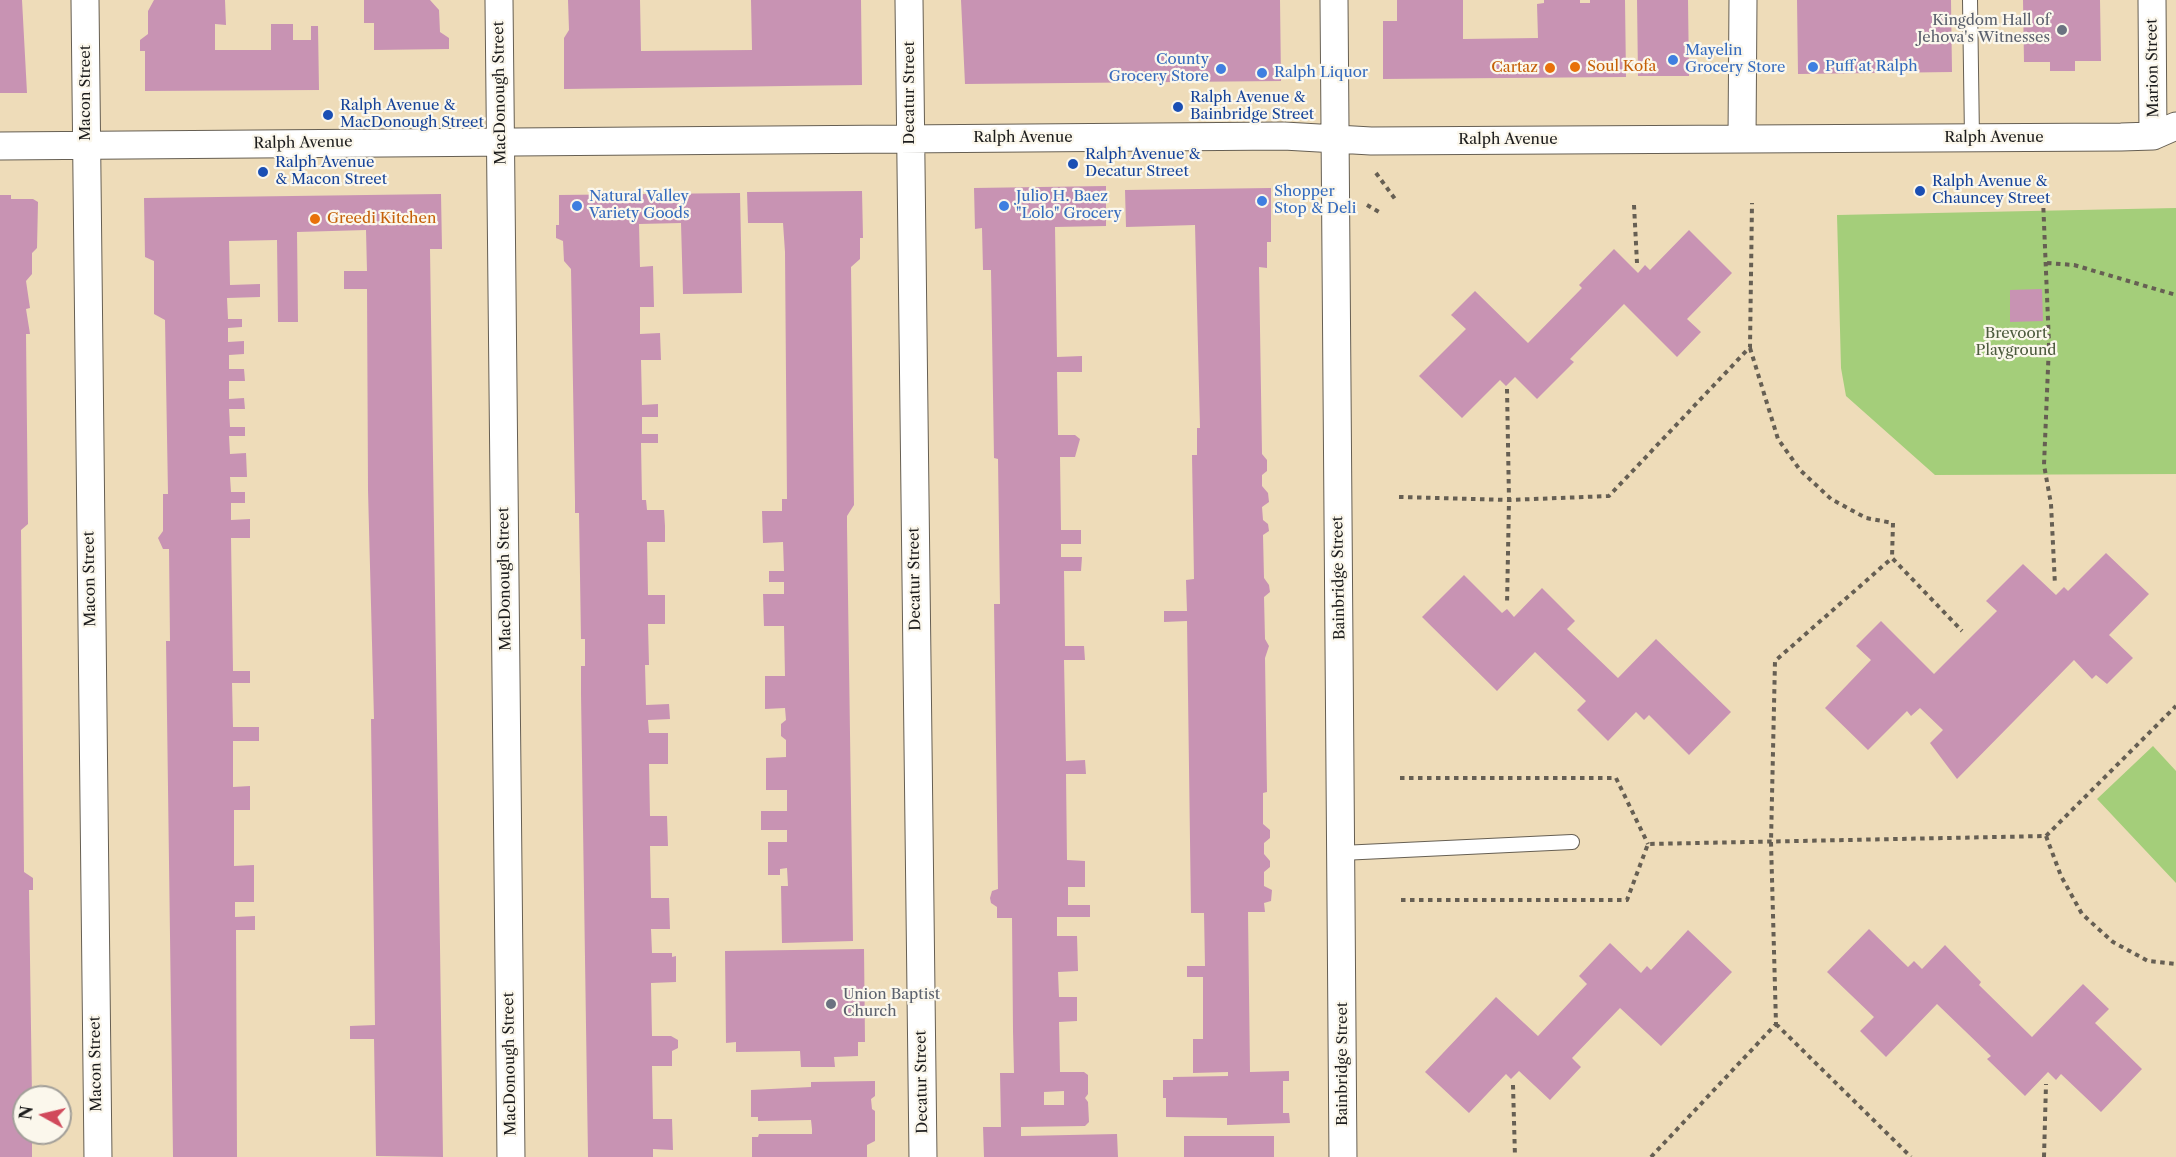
<!DOCTYPE html>
<html>
<head>
<meta charset="utf-8">
<style>
	body { margin:0 }
	#map { position:relative; width:2176px; height:1157px; overflow:hidden; background:#eedcb9; font-family:"Libre Caslon Text",serif }
	canvas { display:block }
	.north { position:absolute; left:12px; top:1085px; width:60px; height:60px; box-sizing:border-box; background:#fbf7ec; border:2px solid #a29f99; border-radius:50%; rotate:278deg; font-size:16px; font-weight:700; line-height:24px; text-align:center; color:#1c1c1c }
	.north::after { content:''; display:block; margin:auto; width:21px; height:27px; background:#d1495b; clip-path:polygon(50% 0,100% 100%,50% 72%,0 100%) }
</style>
</head>
<body>
<div id="map">
<canvas width="2176" height="1157"></canvas>
<div class="north">N</div>
</div>
<script>
const ctx = document.querySelector('canvas').getContext('2d');
ctx.lineJoin = 'round';
function fillPath(path, color) {
  ctx.fillStyle = color;
  ctx.fill(path, 'evenodd');
}
function strokePath(path, color, width, dash) {
  ctx.strokeStyle = color;
  ctx.lineWidth = width;
  ctx.lineCap = dash ? 'butt' : 'round';
  ctx.setLineDash(dash || []);
  ctx.stroke(path);
}
function label(font, color, halo, rows, align = 'center') {
  ctx.font = font + ' "Libre Caslon Text",serif';
  ctx.lineWidth = 4.5;
  ctx.setLineDash([]);
  ctx.textBaseline = 'middle';
  ctx.strokeStyle = halo;
  ctx.fillStyle = color;
  for (const [text, x, y, turn = 0] of rows) {
    ctx.save();
    ctx.translate(x, y);
    ctx.rotate((+turn || 0) * Math.PI / 180);
    ctx.textAlign = isNaN(turn) ? turn : align;
    if (halo) ctx.strokeText(text, 0, 0);
    ctx.fillText(text, 0, 0);
    ctx.restore();
  }
}
const green = new Path2D(`
	M 2176,208 L 2176,474 L 1935,475 L 1846,396 L 1841,368 L 1837,215 Z
	M 2153,746 L 2176,771 L 2176,883 L 2097,799 Z`);
const building = new Path2D(`
	M 0,0 L 22,0 L 27,93 L 0,93 Z
	M 154,0 L 225,0 L 226,25 L 215,24 L 215,50 L 271,50 L 271,24 L 293,24 L 293,40 L 311,40 L 311,26 L 318,26 L 319,90 L 145,91 L 145,51 L 140,51 L 140,40 L 148,34 L 148,11 Z
	M 364,0 L 430,0 L 439,10 L 440,32 L 449,38 L 449,49 L 374,50 L 374,23 L 364,23 Z
	M 568,0 L 640,0 L 641,51 L 752,50 L 751,0 L 861,0 L 862,85 L 564,89 L 564,38 L 569,30 Z
	M 961,0 L 1280,0 L 1281,81 L 965,84 Z
	M 1397,0 L 1463,0 L 1463,39 L 1538,38 L 1537,4 L 1544,3 L 1544,0 L 1580,0 L 1580,3 L 1590,3 L 1590,0 L 1625,0 L 1626,77 L 1383,79 L 1383,21 L 1397,21 Z
	M 1637,0 L 1688,0 L 1689,76 L 1638,76 Z
	M 1797,0 L 1951,0 L 1952,72 L 1798,74 Z
	M 2023,0 L 2100,0 L 2101,61 L 2075,61 L 2075,71 L 2050,71 L 2050,62 L 2024,62 Z
	M 1106,186 L 1106,226 L 1055,227 L 1057,357 L 1082,356 L 1082,372 L 1057,372 L 1058,435 L 1075,435 L 1080,439 L 1075,457 L 1060,457 L 1061,530 L 1081,530 L 1081,544 L 1061,544 L 1061,557 L 1082,557 L 1081,571 L 1064,571 L 1065,646 L 1084,646 L 1085,660 L 1064,660 L 1066,761 L 1085,760 L 1086,774 L 1066,774 L 1067,860 L 1085,861 L 1085,887 L 1068,887 L 1068,905 L 1090,905 L 1090,917 L 1057,917 L 1057,936 L 1077,936 L 1078,971 L 1058,972 L 1059,997 L 1077,997 L 1077,1021 L 1059,1022 L 1060,1072 L 1084,1072 L 1088,1075 L 1088,1094 L 1085,1098 L 1088,1102 L 1089,1122 L 1085,1126 L 1021,1127 L 1021,1136 L 1117,1134 L 1118,1157 L 984,1157 L 983,1127 L 1001,1127 L 1000,1073 L 1014,1073 L 1013,1031 L 1012,918 L 997,918 L 997,907 L 991,903 L 990,898 L 992,891 L 998,889 L 994,604 L 1000,604 L 998,459 L 994,458 L 991,270 L 983,270 L 982,228 L 975,229 L 974,188 ZM 1064,1091 L 1064,1105 L 1044,1105 L 1044,1092 Z
	M 1271,188 L 1271,242 L 1267,242 L 1267,268 L 1259,267 L 1262,454 L 1267,460 L 1267,471 L 1262,475 L 1262,486 L 1268,493 L 1269,502 L 1262,507 L 1263,520 L 1268,524 L 1269,531 L 1263,535 L 1264,578 L 1269,585 L 1270,592 L 1264,597 L 1265,639 L 1269,646 L 1265,658 L 1267,792 L 1263,793 L 1263,824 L 1270,830 L 1270,838 L 1264,843 L 1264,854 L 1270,861 L 1270,867 L 1264,872 L 1264,886 L 1272,890 L 1271,901 L 1264,903 L 1265,912 L 1248,912 L 1250,1072 L 1289,1071 L 1289,1081 L 1283,1081 L 1283,1113 L 1289,1113 L 1290,1123 L 1227,1125 L 1227,1118 L 1166,1117 L 1166,1098 L 1163,1098 L 1163,1080 L 1173,1080 L 1173,1077 L 1228,1076 L 1228,1072 L 1193,1073 L 1193,1039 L 1203,1039 L 1203,977 L 1187,977 L 1187,966 L 1205,966 L 1204,913 L 1191,913 L 1187,621 L 1164,622 L 1164,611 L 1187,611 L 1186,580 L 1194,579 L 1192,455 L 1197,455 L 1197,428 L 1200,428 L 1195,225 L 1126,227 L 1125,190 Z
	M 862,191 L 863,238 L 860,238 L 860,259 L 851,267 L 854,505 L 847,516 L 847,526 L 853,941 L 782,943 L 781,886 L 788,886 L 787,868 L 780,869 L 780,875 L 768,875 L 768,842 L 787,842 L 787,830 L 761,830 L 761,811 L 787,811 L 787,790 L 766,790 L 766,758 L 786,757 L 786,740 L 781,736 L 781,724 L 786,720 L 785,708 L 765,709 L 765,676 L 785,676 L 784,626 L 764,626 L 763,594 L 784,594 L 784,582 L 769,582 L 769,571 L 784,571 L 783,542 L 763,543 L 762,511 L 782,511 L 782,499 L 787,499 L 785,252 L 783,223 L 748,223 L 747,192 Z
	M 740,193 L 742,293 L 683,294 L 681,223 L 639,224 L 640,267 L 653,266 L 654,307 L 640,307 L 640,334 L 660,333 L 661,360 L 641,360 L 642,405 L 658,404 L 658,417 L 642,417 L 642,434 L 658,434 L 658,443 L 641,443 L 642,500 L 646,500 L 647,510 L 664,510 L 665,526 L 665,542 L 647,542 L 648,595 L 665,595 L 665,624 L 648,624 L 649,665 L 645,665 L 646,705 L 669,704 L 670,719 L 648,720 L 649,733 L 668,733 L 668,764 L 649,764 L 650,816 L 667,816 L 668,846 L 650,846 L 651,898 L 669,898 L 670,929 L 651,929 L 652,953 L 672,953 L 672,957 L 676,956 L 676,982 L 651,983 L 652,1036 L 671,1036 L 678,1040 L 678,1048 L 672,1051 L 672,1066 L 652,1066 L 653,1119 L 672,1119 L 673,1150 L 653,1149 L 653,1157 L 588,1157 L 581,694 L 581,666 L 585,666 L 585,639 L 581,639 L 579,513 L 575,513 L 575,501 L 571,269 L 564,261 L 563,241 L 556,238 L 556,225 L 559,225 L 559,195 Z
	M 441,194 L 442,249 L 430,249 L 443,1157 L 376,1156 L 374,1039 L 350,1039 L 350,1026 L 375,1025 L 371,719 L 374,719 L 368,490 L 367,289 L 344,289 L 344,271 L 367,271 L 366,230 L 297,232 L 298,322 L 278,322 L 277,240 L 229,241 L 230,285 L 260,284 L 260,297 L 227,298 L 228,319 L 242,319 L 242,327 L 228,328 L 228,342 L 244,341 L 244,354 L 229,355 L 229,369 L 244,369 L 245,381 L 229,381 L 229,399 L 244,398 L 245,409 L 229,409 L 230,427 L 245,427 L 245,436 L 229,436 L 230,454 L 246,453 L 247,477 L 230,477 L 231,492 L 245,492 L 245,503 L 231,503 L 231,520 L 250,519 L 250,538 L 231,538 L 233,671 L 250,671 L 250,683 L 232,683 L 233,727 L 259,727 L 259,741 L 233,741 L 233,787 L 250,786 L 250,810 L 234,810 L 234,866 L 254,865 L 254,902 L 235,902 L 235,917 L 255,916 L 255,930 L 236,930 L 237,1157 L 173,1157 L 166,641 L 170,641 L 169,549 L 163,549 L 158,538 L 163,531 L 163,494 L 168,494 L 165,320 L 154,314 L 154,261 L 145,257 L 144,198 Z
	M 0,195 L 11,195 L 11,199 L 33,199 L 38,202 L 37,248 L 32,253 L 32,274 L 26,281 L 30,308 L 26,309 L 30,334 L 26,334 L 28,524 L 21,530 L 24,872 L 33,878 L 33,890 L 29,890 L 32,1097 L 24,1097 L 24,1133 L 32,1133 L 32,1157 L 0,1157 Z
	M 1689,230 L 1732,273 L 1687,319 L 1701,332 L 1677,357 L 1624,304 L 1570,359 L 1574,362 L 1537,399 L 1515,377 L 1506,386 L 1500,380 L 1462,418 L 1419,376 L 1466,329 L 1451,315 L 1475,291 L 1528,343 L 1582,288 L 1579,285 L 1614,249 L 1638,273 L 1645,265 L 1650,270 Z
	M 2042,289 L 2043,321 L 2010,322 L 2010,290 Z
	M 2106,553 L 2149,594 L 2109,635 L 2133,658 L 2107,684 L 2096,675 L 2092,679 L 2074,660 L 1957,779 L 1930,743 L 1943,730 L 1920,708 L 1911,716 L 1907,711 L 1868,750 L 1825,708 L 1871,660 L 1856,646 L 1881,621 L 1934,674 L 1997,611 L 1986,601 L 2023,564 L 2056,595 L 2064,587 L 2068,591 Z
	M 1464,575 L 1502,613 L 1507,609 L 1514,617 L 1542,588 L 1575,621 L 1567,629 L 1618,678 L 1656,639 L 1731,712 L 1689,755 L 1649,715 L 1644,720 L 1636,712 L 1608,741 L 1577,710 L 1586,701 L 1535,652 L 1497,691 L 1422,617 Z
	M 1869,929 L 1908,967 L 1914,961 L 1922,969 L 1945,945 L 1981,982 L 1979,985 L 2032,1037 L 2083,984 L 2109,1009 L 2095,1023 L 2142,1069 L 2101,1112 L 2061,1074 L 2056,1080 L 2048,1072 L 2025,1096 L 1987,1059 L 1991,1056 L 1937,1004 L 1886,1057 L 1860,1031 L 1874,1017 L 1827,972 Z
	M 1688,930 L 1732,972 L 1661,1046 L 1620,1008 L 1572,1058 L 1581,1067 L 1550,1100 L 1519,1071 L 1511,1079 L 1506,1074 L 1469,1113 L 1425,1072 L 1496,997 L 1538,1036 L 1587,984 L 1579,976 L 1610,943 L 1641,973 L 1647,966 L 1651,970 Z
	M 864,949 L 865,1042 L 858,1042 L 858,1056 L 834,1057 L 835,1067 L 801,1067 L 800,1051 L 736,1052 L 736,1042 L 726,1043 L 725,951 Z
	M 875,1081 L 875,1096 L 871,1099 L 872,1109 L 875,1111 L 875,1141 L 867,1145 L 867,1157 L 752,1157 L 752,1137 L 758,1137 L 759,1134 L 812,1134 L 812,1129 L 811,1120 L 758,1121 L 758,1117 L 751,1117 L 751,1090 L 811,1087 L 811,1082 Z
	M 1184,1136 L 1274,1136 L 1274,1157 L 1184,1157 Z`);
const path = new Path2D(`
	M 1376,173 L 1395,199
	M 2043,199 L 2049,344 L 2044,465 L 2051,504 L 2055,585
	M 1367,205 L 1379,212
	M 1634,205 L 1637,263
	M 2047,263 L 2074,265 L 2176,295
	M 1750,348 L 1778,439 L 1800,470 L 1831,499 L 1866,518 L 1893,523 L 1892,558 L 1962,631
	M 1507,389 L 1509,500 L 1507,605
	M 1399,497 L 1509,500 L 1609,496 L 1750,347 L 1752,203
	M 1400,778 L 1616,778 L 1648,844
	M 2046,836 L 2061,876 L 2082,914 L 2113,942 L 2148,961 L 2176,964
	M 1401,900 L 1627,900 L 1648,844 L 2046,836 L 2176,706
	M 1776,1024 L 1911,1157
	M 1513,1085 L 1515,1157
	M 1651,1157 L 1776,1024 L 1771,842 L 1775,661 L 1892,558
	M 2044,1157 L 2046,1084`);
const lane = new Path2D(`
	M 1970,0 L 1972,138
	M 1341,853 L 1572,842`);
const street = new Path2D(`
	M 85,0 L 98,1157
	M 499,0 L 511,1157
	M 909,0 L 923,1157
	M 1334,0 L 1343,1157
	M 2152,0 L 2153,136
	M 1742,139 L 1743,0
	M 0,146 L 1284,136 L 1371,141 L 2121,137 L 2153,136 L 2176,126`);
const markers = [
	[2062,30,6,"#6b7280"],
	[1673,60,6,"#3f7fe0"],
	[1575,67,6,"#e8710a"],
	[1813,67,6,"#3f7fe0"],
	[1550,68,6,"#e8710a"],
	[1221,69,6,"#3f7fe0"],
	[1262,73,6,"#3f7fe0"],
	[1178,107,6,"#1a4fb4"],
	[328,115,6,"#1a4fb4"],
	[1073,164,6,"#1a4fb4"],
	[263,172,6,"#1a4fb4"],
	[1920,191,6,"#1a4fb4"],
	[1262,201,6,"#3f7fe0"],
	[577,206,6,"#3f7fe0"],
	[1004,206,6,"#3f7fe0"],
	[315,219,6,"#e8710a"],
	[831,1004,6,"#6b7280"]
];
const worshipNames = [
	["Kingdom Hall of",2050,21],
	["Jehova's Witnesses",2050,38],
	["Union Baptist",843,995,"left"],
	["Church",843,1012,"left"]
];
const shopNames = [
	["Mayelin",1685,51],
	["Grocery Store",1685,68],
	["County",1209,60,"right"],
	["Grocery Store",1209,77,"right"],
	["Puff at Ralph",1825,67],
	["Ralph Liquor",1274,73],
	["Shopper",1274,192],
	["Stop & Deli",1274,209],
	["Natural Valley",589,197],
	["Variety Goods",589,214],
	["Julio H. Baez",1016,197],
	["\"Lolo\" Grocery",1016,214]
];
const foodNames = [
	["Soul Kofa",1587,67],
	["Cartaz",1538,68,"right"],
	["Greedi Kitchen",327,219]
];
const streetNames = [
	["Marion Street",2153,68,-91],
	["Macon Street",86,93,-90],
	["MacDonough Street",500,93,-91],
	["Decatur Street",910,93,-90],
	["Ralph Avenue",1023,138],
	["Ralph Avenue",1994,138],
	["Ralph Avenue",1508,140],
	["Ralph Avenue",303,143,-1],
	["Bainbridge Street",1339,578,-91],
	["Macon Street",90,579,-91],
	["MacDonough Street",505,579,-91],
	["Decatur Street",915,579,-91],
	["Macon Street",96,1064,-91],
	["MacDonough Street",510,1064,-91],
	["Bainbridge Street",1343,1064,-90],
	["Decatur Street",922,1082,-91]
];
const transitNames = [
	["Ralph Avenue &",1190,98],
	["Bainbridge Street",1190,115],
	["Ralph Avenue &",340,106],
	["MacDonough Street",340,123],
	["Ralph Avenue &",1085,155],
	["Decatur Street",1085,172],
	["Ralph Avenue",275,163],
	["& Macon Street",275,180],
	["Ralph Avenue &",1932,182],
	["Chauncey Street",1932,199]
];
const parkNames = [
	["Brevoort",2016,334],
	["Playground",2016,351]
];
fillPath(green, '#a4ce7a');
fillPath(building, '#c893b3');
strokePath(lane, '#665f53', 16);
strokePath(street, '#665f53', 29);
strokePath(path, '#665f53', 4, [4.5, 4.5]);
strokePath(lane, '#fff', 14);
strokePath(street, '#fff', 27);
for (const [x, y, r, color] of markers) {
  const dot = new Path2D();
  dot.arc(x, y, r, 0, 2 * Math.PI);
  ctx.fillStyle = color;
  ctx.fill(dot);
  strokePath(dot, '#fbf7ec', 2);
}
label('15px', '#5b616d', '#fbf7ec', worshipNames, 'right');
label('15px', '#366cbe', '#fbf7ec', shopNames, 'left');
label('15px', '#c56008', '#fbf7ec', foodNames, 'left');
label('15px', '#1c1c1c', '#fbf7ec', streetNames);
label('15px', '#164399', '#fbf7ec', transitNames, 'left');
label('15px', '#4c5a3d', '#fbf7ec', parkNames);
</script>
</body>
</html>
